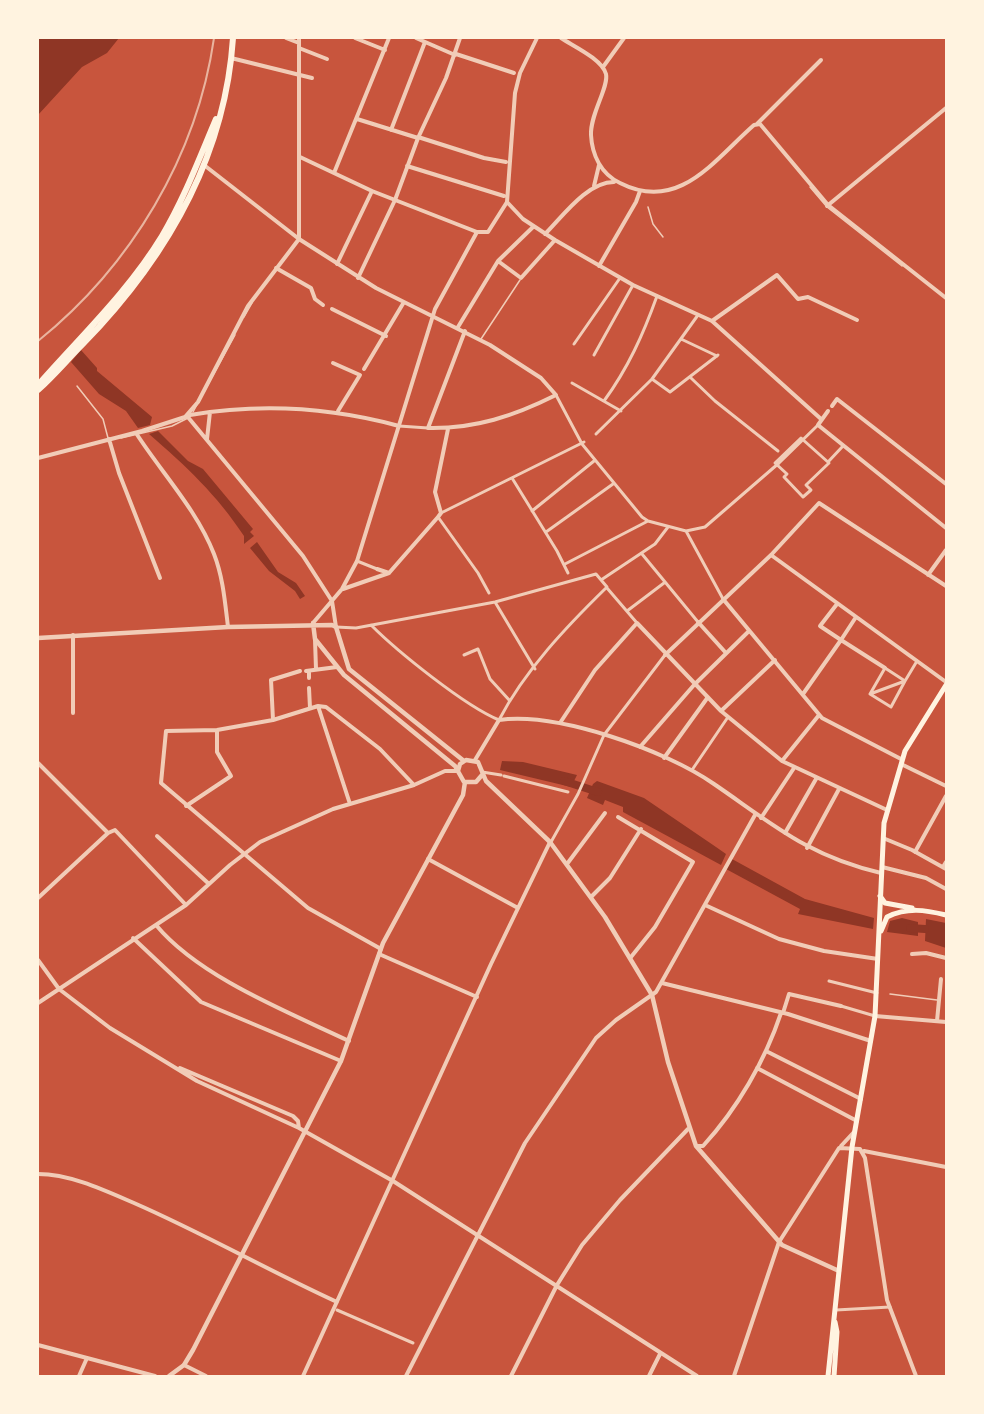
<!DOCTYPE html>
<html>
<head>
<meta charset="utf-8">
<style>
	body { margin:0 }
	#map { position:relative; width:984px; height:1414px; overflow:hidden; background:#c8553d; font-family:Arial,sans-serif }
	canvas { display:block }
	.frame { position:absolute; inset:0; border:39px solid #fff3e0; pointer-events:none }
</style>
</head>
<body>
<div id="map">
<canvas width="984" height="1414"></canvas>
<div class="frame"></div>
</div>
<script>
const ctx = document.querySelector('canvas').getContext('2d');
ctx.lineJoin = 'round';
function fillPath(path, color) {
  ctx.fillStyle = color;
  ctx.fill(path, 'evenodd');
}
function strokePath(path, color, width, dash) {
  ctx.strokeStyle = color;
  ctx.lineWidth = width;
  ctx.lineCap = dash ? 'butt' : 'round';
  ctx.setLineDash(dash || []);
  ctx.stroke(path);
}
const water = new Path2D(`
	M 38,38 L 119,38 L 107,53 L 82,67 L 38,115 Z
	M 81,350 L 97,368 L 97,371 L 152,417 L 150,425 L 138,428 L 126,411 L 99,394 L 71,362 Z
	M 158,431 L 188,461 L 203,469 L 253,529 L 250,532 L 254,536 L 244,544 L 244,536 C 217,495 186,466 149,434 Z
	M 257,542 L 278,572 L 296,583 L 305,596 L 300,599 L 295,591 L 269,571 L 250,548 Z
	M 502,761 L 523,762 L 577,775 L 571,787 L 500,770 Z
	M 597,781 L 644,798 L 716,847 L 726,854 L 721,865 L 623,812 L 623,807 L 605,800 L 603,805 L 587,798 L 593,784 Z
	M 732,859 L 805,899 L 874,918 L 873,929 L 798,914 L 800,909 L 726,869 Z
	M 902,918 L 918,922 L 918,936 L 887,932 L 890,921 Z
	M 926,919 L 946,923 L 946,948 L 925,941 Z`);
const canal = new Path2D(`
	M 564,781 L 598,792
	M 910,928 L 925,929`);
const service = new Path2D(`
	M 810,187 L 827,207 L 902,266
	M 648,207 L 653,224 L 663,237
	M 244,317 L 252,303
	M 481,339 L 520,280
	M 77,386 L 103,419 L 108,438
	M 193,412 L 235,335
	M 121,438 L 172,426 L 188,418
	M 890,994 L 937,1000`);
const pedestrian = new Path2D(`
	M 681,339 L 717,356
	M 574,344 L 620,278
	M 594,355 L 633,285
	M 691,378 L 715,401 L 778,451
	M 652,379 L 670,392 L 718,355
	M 572,383 L 621,411
	M 556,395 L 582,444 L 642,517 L 648,521 L 686,531 L 705,527 L 779,463 L 818,425
	M 604,401 C 628,368 643,335 657,296
	M 399,426 L 428,428
	M 596,434 L 652,379 L 698,315
	M 801,438 L 829,463 L 806,485 L 811,490 L 803,497 L 784,477 L 787,474 L 775,463 Z
	M 828,462 L 843,446
	M 512,478 L 557,551 L 568,573
	M 532,511 L 594,461
	M 441,513 L 584,442
	M 438,517 L 478,573 L 489,593
	M 686,531 L 723,599
	M 546,532 L 613,484
	M 642,554 L 698,622
	M 357,561 L 377,569
	M 565,564 L 648,521
	M 601,580 L 655,544 L 668,527
	M 607,588 L 637,623
	M 495,602 L 535,669
	M 627,611 L 664,583
	M 336,627 L 356,628 L 495,602 L 596,574 L 607,587 C 567,626 525,670 499,720 C 465,706 398,652 371,625
	M 464,655 L 478,649 L 490,679 L 510,701
	M 885,668 L 905,681 L 891,707 L 870,694 Z
	M 870,694 L 905,681 L 917,661
	M 692,770 L 728,717
	M 482,772 L 501,775
	M 504,776 L 568,792
	M 551,842 L 578,794 L 604,735 L 665,655
	M 829,981 L 877,993
	M 841,1006 L 875,1016
	M 337,1310 L 413,1343
	M 836,1310 L 890,1307`);
const minor = new Path2D(`
	M 286,38 L 299,43
	M 355,38 L 385,50
	M 416,38 L 455,55
	M 561,38 C 573,46 602,59 606,74 C 609,87 590,114 591,135 C 592,155 601,174 620,183 C 679,213 714,160 754,125 L 760,124 L 828,205 L 946,298
	M 299,48 L 327,59
	M 456,54 L 514,73
	M 231,58 L 312,78
	M 603,67 L 624,38
	M 357,119 L 418,138
	M 757,124 L 821,60
	M 391,130 L 425,42
	M 418,137 L 484,158 L 506,162
	M 300,157 L 372,191 L 477,232
	M 204,165 L 299,239 L 376,288 L 490,345 L 541,378 L 556,395 C 514,416 475,429 428,428 L 465,331
	M 407,166 L 504,196
	M 334,173 L 389,38
	M 594,186 L 599,165
	M 507,202 L 523,219 L 555,240 L 633,285 L 712,321 L 821,419
	M 827,206 L 946,108
	M 533,227 L 498,261 L 521,278 L 555,240
	M 545,234 C 563,216 587,182 614,182
	M 299,239 L 299,38
	M 337,264 L 372,191
	M 599,266 L 636,202 L 640,191
	M 276,268 L 311,288 L 315,299 L 323,305
	M 358,278 L 395,200 L 418,138 L 446,78 L 460,38
	M 332,309 L 386,336
	M 712,321 L 777,275 L 798,299 L 808,297 L 857,320
	M 458,327 L 498,261
	M 333,363 L 360,375 L 338,411
	M 364,369 L 404,302
	M 832,406 L 837,399 L 946,484
	M 828,411 L 818,425 L 946,528
	M 190,415 C 261,403 329,407 399,426
	M 187,416 L 303,556 L 332,601 L 336,627
	M 136,433 C 161,472 197,510 214,554 C 223,577 225,602 228,627
	M 109,439 L 119,473 L 160,578
	M 207,439 L 210,412
	M 38,458 L 142,431 L 185,417 L 198,402 L 248,306 L 299,239
	M 771,555 L 946,682
	M 377,569 L 389,573
	M 928,575 L 946,550
	M 343,589 L 389,573 L 438,517 L 441,513 L 435,492 L 448,429
	M 723,599 L 822,718 L 901,759
	M 837,604 L 820,626 L 841,640 L 856,617
	M 698,622 L 726,653
	M 313,623 L 342,589 L 357,561 L 435,309 L 477,232 L 488,232 L 507,202 L 515,93 L 520,73 L 537,38
	M 315,640 L 316,669
	M 665,655 L 771,555 L 819,503 L 946,586
	M 306,671 L 337,667
	M 309,671 L 309,678
	M 309,688 L 310,708
	M 803,694 L 841,640 L 885,668
	M 318,706 L 273,720 L 217,730 L 166,731 L 161,783 L 308,908 L 381,949
	M 721,711 L 775,660
	M 73,713 L 73,635
	M 273,720 L 271,680 L 300,671
	M 560,723 L 595,670 L 637,623 L 721,711 L 782,761 L 887,810
	M 640,747 L 694,685 L 749,631
	M 664,758 L 708,697
	M 475,760 L 499,720 C 558,712 665,750 714,784 C 774,825 808,856 881,873
	M 782,761 L 819,715
	M 38,763 L 108,833
	M 901,764 L 946,786
	M 350,804 L 318,706 L 326,707 L 380,749 L 414,785
	M 186,806 L 231,776 L 217,752 L 217,730
	M 618,817 L 693,862 L 655,927 L 631,957
	M 761,818 L 794,768
	M 785,833 L 816,779
	M 157,836 L 209,884
	M 883,838 L 912,850 L 946,869
	M 807,848 L 839,789
	M 915,852 L 946,796
	M 428,859 L 518,908
	M 567,864 L 605,813
	M 882,867 L 926,878 L 946,889
	M 943,867 L 946,862
	M 591,897 L 610,878 L 641,829
	M 38,898 L 108,833 L 115,830 L 186,905
	M 705,905 L 779,939 L 824,951 L 878,959
	M 156,925 C 199,977 288,1012 349,1041
	M 133,938 L 201,1002 L 341,1061
	M 379,954 L 477,997
	M 912,954 L 926,953 L 946,958
	M 38,960 L 59,989 L 110,1028 L 197,1081 L 299,1128 L 393,1181 L 697,1376
	M 662,983 L 788,1014 L 871,1041
	M 38,1003 L 186,905 L 230,865 L 260,842 L 333,809 L 414,785 L 445,771 L 458,771
	M 783,1013 L 789,994 L 841,1006
	M 875,1016 L 946,1022
	M 937,1021 L 941,979
	M 766,1051 L 861,1099
	M 180,1068 L 293,1116 L 298,1121 L 299,1128
	M 757,1068 L 857,1121
	M 697,1146 L 703,1146 C 737,1109 765,1061 781,1013
	M 841,1146 L 854,1132
	M 864,1151 L 946,1167
	M 38,1174 C 70,1174 104,1190 134,1203 C 203,1233 269,1271 337,1302
	M 38,1345 L 155,1376
	M 184,1365 L 206,1376
	M 79,1376 L 87,1358
	M 303,1376 L 491,964 L 550,842
	M 406,1376 L 525,1143 L 596,1038 L 616,1020 L 656,992 L 755,815
	M 511,1376 L 557,1285 L 582,1245 L 620,1200 L 688,1129
	M 649,1376 L 660,1354
	M 734,1376 L 779,1242 L 839,1148 L 860,1149 L 865,1158 L 887,1300 L 916,1376`);
const tertiary = new Path2D(`
	M 313,623 L 315,639 L 344,675 L 455,766 L 464,782 L 476,782 L 482,775
	M 38,638 L 228,627 L 332,625 L 336,627 L 349,669 L 464,761
	M 458,771 L 460,764 L 466,760 L 478,762 L 486,781 L 550,842 L 605,917 L 652,995 L 668,1062 L 696,1146 L 782,1245 L 839,1271
	M 169,1376 L 184,1365 L 193,1350 L 341,1061 L 383,943 L 463,795 L 465,782`);
const secondary = new Path2D(`
	M 880,896 L 885,903 L 912,908
	M 881,931 L 887,917 C 908,907 925,910 946,915
	M 828,1376 L 852,1147 L 875,1016 L 884,823 L 905,751 L 946,685
	M 834,1376 L 837,1332 L 835,1322`);
const primary = new Path2D(`
	M 38,385 C 80,337 128,292 162,236 C 184,199 199,159 216,119
	M 38,390 C 54,376 67,360 82,345 C 165,260 225,158 233,38`);
const rail = new Path2D(`
	M 38,341 C 131,266 197,156 214,38`);
fillPath(water, '#8f3625');
strokePath(canal, '#8f3625', 8);
strokePath(service, '#f1ccb7', 1.5);
strokePath(pedestrian, '#f1ccb7', 3);
strokePath(minor, '#f1ccb7', 4);
strokePath(tertiary, '#f1ccb7', 4.5);
strokePath(secondary, '#fff3e0', 5);
strokePath(primary, '#fff3e0', 6);
strokePath(rail, '#e9b49f', 2);
</script>
</body>
</html>
